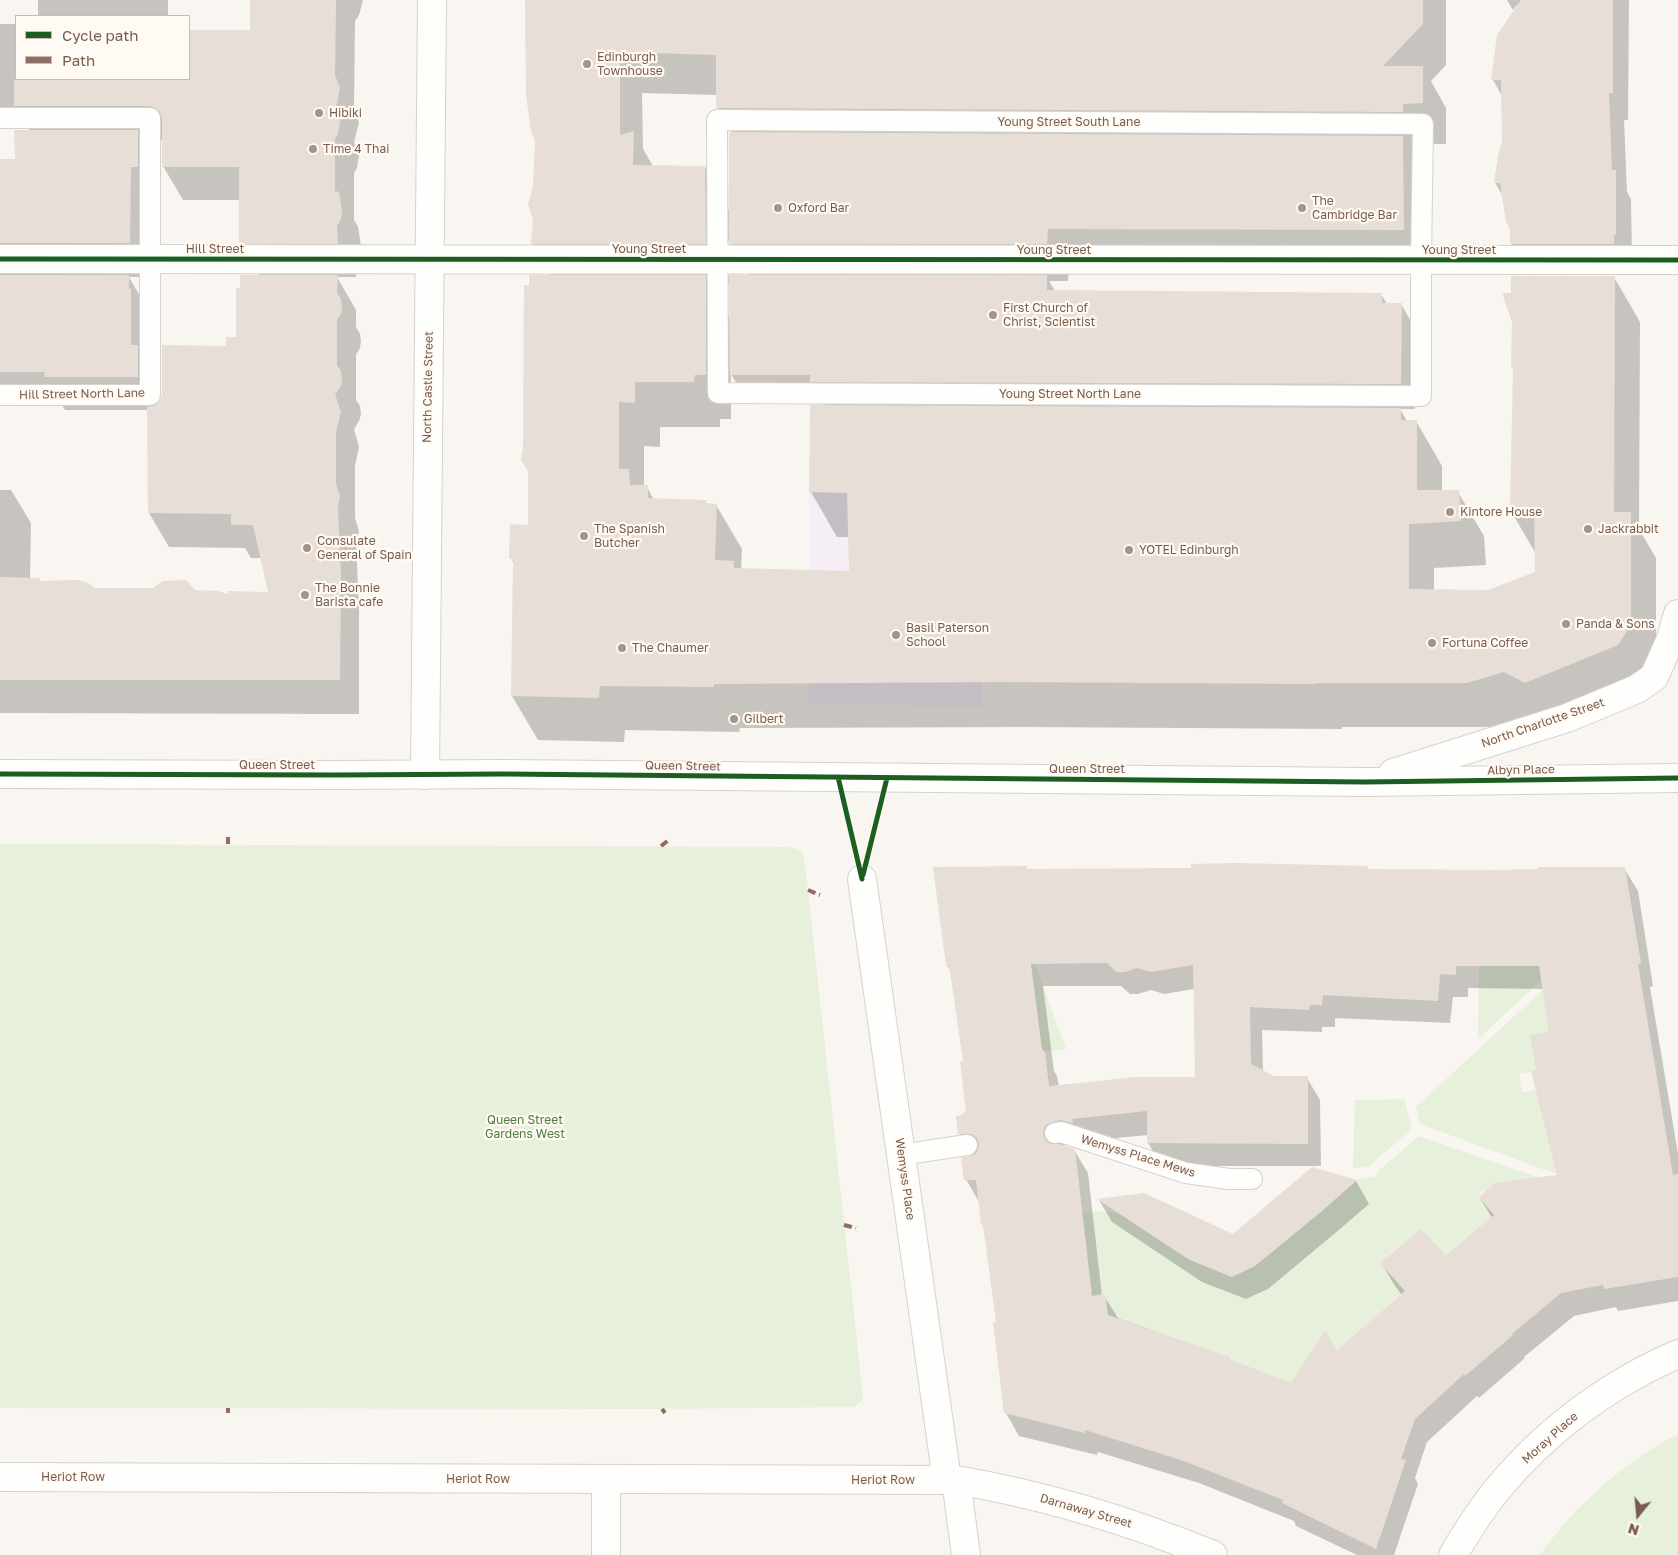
<!DOCTYPE html>
<html>
<head>
<meta charset="utf-8">
<style>
	body { margin:0 }
	#map { position:relative; width:1678px; height:1555px; overflow:hidden; background:#f9f5f0; font-family:"Golos Text",sans-serif }
	canvas { display:block }
	.legend { position:absolute; left:15px; top:15px; width:175px; height:65px; box-sizing:border-box; background:#fffaf3; border:1px solid #cabbb1; margin:0; padding:6px 9px; list-style:none; font-size:15px; color:#7a5c4d }
	.legend li { display:flex; align-items:center; gap:10px; height:25px }
	.legend b { width:25px; border:1px solid #cabbb1 }
	.north { position:absolute; left:1613px; top:1490px; width:50px; height:50px; -webkit-text-stroke:4px #fffaf3; paint-order:stroke; rotate:197deg; font-size:14px; font-weight:700; line-height:20px; text-align:center; color:#7a5c4d }
	.north::after { content:''; display:block; margin:auto; width:18px; height:22px; background:#7a5c4d; clip-path:polygon(50% 0,100% 100%,50% 72%,0 100%) }
</style>
</head>
<body>
<div id="map">
<canvas width="1678" height="1555"></canvas>
<ul class="legend">
<li><b style="height:6px;background:#1b5e20"></b>Cycle path</li>
<li><b style="height:6px;background:#8d6e63"></b>Path</li>
</ul>
<div class="north">N</div>
</div>
<script>
const ctx = document.querySelector('canvas').getContext('2d');
ctx.lineJoin = 'round';
function fillPath(path, color) {
  ctx.fillStyle = color;
  ctx.fill(path, 'evenodd');
}
function strokePath(path, color, width, dash) {
  ctx.strokeStyle = color;
  ctx.lineWidth = width;
  ctx.lineCap = dash ? 'butt' : 'round';
  ctx.setLineDash(dash || []);
  ctx.stroke(path);
}
function label(font, color, halo, rows, align = 'center') {
  ctx.font = font + ' "Golos Text",sans-serif';
  ctx.lineWidth = 4.5;
  ctx.setLineDash([]);
  ctx.textBaseline = 'middle';
  ctx.strokeStyle = halo;
  ctx.fillStyle = color;
  for (const [text, x, y, turn = 0] of rows) {
    ctx.save();
    ctx.translate(x, y);
    ctx.rotate((+turn || 0) * Math.PI / 180);
    ctx.textAlign = isNaN(turn) ? turn : align;
    if (halo) ctx.strokeText(text, 0, 0);
    ctx.fillText(text, 0, 0);
    ctx.restore();
  }
}
const education = new Path2D(`
	M 809,492 L 860,493 L 982,588 L 982,706 L 809,705 Z`);
const green = new Path2D(`
	M 0,844 L 789,847 L 801,851 L 804,857 L 808,890 L 863,1397 L 862,1401 L 853,1407 L 662,1409 L 0,1408 Z
	M 1022,943 L 1035,964 L 1066,1049 L 1042,1052 Z
	M 1479,966 L 1545,966 L 1546,976 L 1478,1039 Z
	M 1549,984 L 1545,1003 L 1546,1012 L 1553,1012 L 1546,1131 L 1549,1141 L 1580,1183 L 1420,1124 L 1416,1107 ZM 1543,1069 L 1546,1089 L 1522,1092 L 1519,1074 Z
	M 1404,1099 L 1412,1129 L 1368,1167 L 1353,1168 L 1355,1100 Z
	M 1419,1136 L 1574,1190 L 1523,1202 L 1510,1181 L 1494,1183 L 1478,1196 L 1494,1215 L 1446,1255 L 1421,1229 L 1410,1238 L 1417,1266 L 1399,1246 L 1380,1263 L 1405,1291 L 1337,1350 L 1325,1330 L 1314,1347 L 1324,1361 L 1291,1383 L 1263,1372 L 1174,1355 L 1179,1339 L 1158,1332 L 1119,1341 L 1126,1320 L 1115,1317 L 1108,1338 L 1104,1308 L 1107,1306 L 1105,1294 L 1085,1297 L 1084,1288 L 1091,1287 L 1090,1277 L 1078,1248 L 1087,1247 L 1086,1238 L 1074,1214 L 1096,1211 L 1135,1215 L 1136,1225 L 1193,1262 L 1232,1277 L 1257,1264 L 1322,1211 L 1357,1180 L 1376,1176 L 1378,1171 Z
	M 1678,1434 L 1678,1555 L 1540,1555 C 1575,1505 1623,1463 1678,1434 Z`);
const shadow = new Path2D(`
	M 38,0 L 168,0 L 168,16 L 38,16 Z
	M 251,0 L 363,0 L 359,15 L 355,21 L 354,110 L 359,122 L 354,142 L 359,156 L 357,168 L 354,173 L 354,220 L 358,227 L 361,246 L 356,260 L 356,277 L 337,277 L 356,310 L 356,327 L 360,334 L 361,341 L 360,348 L 356,355 L 356,400 L 360,406 L 361,414 L 359,421 L 354,429 L 359,447 L 355,466 L 355,518 L 359,531 L 356,542 L 359,610 L 359,714 L 0,713 L 0,490 L 11,490 L 31,523 L 30,579 L 39,579 L 41,583 L 94,589 L 195,592 L 229,596 L 269,593 L 262,558 L 251,558 L 245,548 L 169,547 L 149,513 L 148,410 L 65,410 L 62,405 L 0,405 L 0,160 L 16,160 L 30,131 L 28,128 L 0,128 L 0,24 L 16,24 L 16,79 L 189,79 L 189,31 L 251,31 ZM 142,140 L 163,140 L 163,166 L 183,200 L 240,200 L 241,243 L 260,276 L 241,289 L 238,338 L 163,396 L 157,406 L 157,380 L 148,310 L 129,277 L 148,277 Z
	M 527,0 L 1446,0 L 1446,65 L 1431,81 L 1446,108 L 1446,144 L 1426,144 L 1426,153 L 1411,153 L 1424,175 L 1425,268 L 1069,266 L 1068,281 L 1049,281 L 1055,291 L 1381,294 L 1387,304 L 1401,304 L 1416,330 L 1415,409 L 1400,409 L 1407,421 L 1416,421 L 1442,466 L 1442,491 L 1458,492 L 1484,536 L 1486,565 L 1434,568 L 1434,590 L 1488,591 L 1536,573 L 1536,554 L 1511,511 L 1514,371 L 1512,366 L 1513,322 L 1512,294 L 1614,277 L 1640,322 L 1639,529 L 1656,558 L 1656,671 L 1644,690 L 1493,727 L 1342,727 L 1342,729 L 1027,727 L 740,728 L 739,732 L 625,730 L 624,742 L 538,740 L 512,696 L 514,564 L 511,558 L 529,526 L 530,286 L 551,276 L 533,243 L 536,140 ZM 642,93 L 718,95 L 718,108 L 732,133 L 730,212 L 705,167 L 653,166 L 643,149 ZM 728,240 L 750,276 L 728,276 ZM 710,284 L 731,284 L 731,321 ZM 731,374 L 746,400 L 822,400 L 826,407 L 811,492 L 837,537 L 849,537 L 850,572 L 741,570 L 742,549 L 716,505 L 707,504 L 705,501 L 654,500 L 647,487 L 644,487 L 644,446 L 660,447 L 660,427 L 720,427 L 720,419 L 731,419 Z
	M 1507,0 L 1629,0 L 1628,120 L 1624,120 L 1627,192 L 1631,199 L 1632,263 L 1528,272 L 1512,244 L 1512,229 L 1503,197 L 1495,182 L 1504,143 L 1502,96 L 1493,80 L 1518,6 L 1517,5 L 1513,10 Z
	M 1026,867 L 1027,870 L 1367,867 L 1369,870 L 1491,871 L 1624,868 L 1638,891 L 1653,986 L 1650,987 L 1678,1154 L 1678,1301 L 1618,1311 L 1616,1307 L 1574,1316 L 1524,1357 L 1525,1358 L 1479,1398 L 1477,1396 L 1427,1442 L 1415,1478 L 1418,1484 L 1394,1555 L 1357,1555 L 1296,1526 L 1294,1521 L 1199,1483 L 1098,1452 L 1097,1455 L 1019,1436 L 1006,1413 L 997,1323 L 985,1229 L 983,1225 L 979,1202 L 966,1179 L 972,1156 L 960,1134 L 965,1116 L 968,1113 L 964,1062 L 952,973 L 947,965 ZM 1043,986 L 1121,986 L 1130,994 L 1138,994 L 1151,990 L 1164,994 L 1194,989 L 1197,1078 L 1059,1087 L 1057,1076 L 1054,1071 ZM 1468,988 L 1544,989 L 1550,1033 L 1538,1071 L 1559,1177 L 1480,1198 L 1492,1218 L 1446,1257 L 1382,1264 L 1395,1286 L 1402,1295 L 1336,1352 L 1291,1384 L 1231,1361 L 1229,1358 L 1118,1318 L 1104,1296 L 1102,1296 L 1088,1173 L 1074,1150 L 1062,1146 L 1066,1144 L 1085,1141 L 1148,1135 L 1148,1143 L 1162,1166 L 1321,1166 L 1320,1100 L 1307,1078 L 1274,1078 L 1263,1072 L 1262,1030 L 1322,1032 L 1322,1027 L 1335,1027 L 1335,1018 L 1450,1023 L 1453,997 L 1468,997 Z
	M 1312,1168 L 1356,1181 L 1369,1204 L 1334,1234 L 1268,1289 L 1246,1299 L 1202,1282 L 1112,1222 L 1099,1200 L 1233,1235 Z`);
const building = new Path2D(`
	M 250,0 L 336,0 L 335,75 L 340,88 L 336,107 L 340,122 L 338,134 L 335,139 L 335,191 L 339,192 L 342,211 L 341,219 L 337,226 L 338,244 L 239,244 L 239,167 L 162,167 L 162,118 L 160,112 L 155,108 L 150,106 L 14,106 L 14,79 L 189,79 L 189,30 L 250,30 Z
	M 525,0 L 1423,0 L 1423,24 L 1383,66 L 1423,66 L 1423,103 L 1403,104 L 1403,112 L 716,108 L 716,55 L 620,52 L 620,135 L 634,131 L 633,165 L 705,166 L 706,244 L 531,244 L 533,220 L 528,204 L 533,187 L 535,140 L 531,132 L 526,95 Z
	M 1521,0 L 1613,0 L 1613,93 L 1609,93 L 1612,170 L 1616,170 L 1616,235 L 1614,235 L 1614,244 L 1510,244 L 1510,229 L 1506,222 L 1500,183 L 1494,183 L 1499,150 L 1502,143 L 1501,80 L 1491,80 L 1497,35 Z
	M 14,130 L 138,130 L 138,167 L 131,167 L 130,243 L 0,243 L 0,159 L 15,159 Z
	M 729,132 L 1403,136 L 1404,230 L 1048,229 L 1047,244 L 729,244 Z
	M 0,275 L 129,275 L 129,289 L 131,289 L 131,345 L 138,345 L 138,377 L 44,377 L 45,372 L 0,372 Z
	M 240,275 L 338,275 L 337,293 L 341,299 L 342,307 L 341,314 L 337,320 L 337,365 L 341,371 L 342,379 L 341,386 L 335,394 L 341,412 L 336,432 L 336,484 L 340,496 L 338,507 L 341,576 L 340,680 L 0,680 L 0,577 L 39,578 L 39,581 L 78,580 L 86,582 L 95,588 L 153,588 L 163,581 L 186,580 L 195,590 L 217,591 L 228,594 L 228,591 L 268,592 L 253,525 L 231,525 L 231,514 L 148,513 L 147,407 L 156,405 L 160,400 L 162,395 L 162,345 L 226,346 L 226,337 L 236,337 L 236,288 L 240,288 Z
	M 529,275 L 706,275 L 706,375 L 695,375 L 694,382 L 635,382 L 635,403 L 619,402 L 619,469 L 629,469 L 630,485 L 648,485 L 648,498 L 706,500 L 706,503 L 717,504 L 715,560 L 734,561 L 734,568 L 849,571 L 847,493 L 809,492 L 810,405 L 1401,408 L 1401,420 L 1417,420 L 1417,490 L 1459,490 L 1461,521 L 1409,524 L 1409,589 L 1488,590 L 1535,572 L 1534,511 L 1510,511 L 1513,367 L 1511,367 L 1512,322 L 1502,293 L 1511,293 L 1511,276 L 1615,276 L 1614,512 L 1631,512 L 1631,625 L 1618,645 L 1525,683 L 1504,672 L 1467,683 L 1317,683 L 1317,684 L 1001,682 L 714,684 L 714,687 L 600,686 L 599,698 L 511,696 L 513,559 L 509,559 L 510,524 L 528,525 L 528,471 L 521,460 L 523,448 L 524,285 L 529,285 Z
	M 729,275 L 1047,275 L 1047,290 L 1382,293 L 1382,303 L 1402,303 L 1401,384 L 810,382 L 810,375 L 730,375 Z
	M 1236,863 L 1368,866 L 1368,869 L 1491,870 L 1538,869 L 1538,867 L 1625,867 L 1641,963 L 1638,964 L 1664,1121 L 1673,1175 L 1678,1174 L 1678,1277 L 1604,1289 L 1603,1285 L 1561,1293 L 1512,1334 L 1513,1335 L 1465,1376 L 1464,1374 L 1415,1419 L 1401,1459 L 1406,1460 L 1376,1549 L 1282,1503 L 1283,1500 L 1184,1461 L 1085,1430 L 1085,1433 L 1004,1413 L 993,1322 L 996,1322 L 983,1225 L 981,1225 L 976,1180 L 964,1180 L 961,1158 L 975,1154 L 978,1150 L 979,1144 L 977,1138 L 972,1134 L 958,1134 L 956,1116 L 963,1115 L 963,1113 L 966,1112 L 960,1062 L 963,1061 L 949,965 L 946,966 L 933,867 L 1027,866 L 1027,869 L 1191,868 L 1191,864 ZM 1107,963 L 1116,972 L 1125,972 L 1137,968 L 1151,972 L 1193,965 L 1195,1077 L 1137,1077 L 1049,1086 L 1045,1052 L 1042,1049 L 1031,964 ZM 1456,966 L 1539,966 L 1549,1032 L 1530,1035 L 1536,1070 L 1531,1071 L 1557,1175 L 1494,1183 L 1479,1197 L 1494,1215 L 1446,1255 L 1421,1229 L 1380,1263 L 1405,1291 L 1337,1350 L 1325,1330 L 1291,1383 L 1229,1359 L 1230,1357 L 1108,1315 L 1105,1294 L 1092,1296 L 1075,1149 L 1060,1144 L 1051,1144 L 1046,1141 L 1043,1134 L 1044,1128 L 1047,1124 L 1060,1120 L 1073,1123 L 1072,1119 L 1147,1111 L 1147,1143 L 1308,1144 L 1308,1076 L 1274,1076 L 1251,1064 L 1250,1007 L 1309,1010 L 1310,1005 L 1322,1005 L 1323,995 L 1438,1001 L 1440,974 L 1456,975 Z
	M 1312,1167 L 1357,1180 L 1322,1211 L 1255,1266 L 1232,1277 L 1188,1259 L 1097,1199 L 1144,1193 L 1233,1234 Z`);
const service = new Path2D(`
	M 0,118 L 150,118 L 150,395 L 0,395
	M 717,120 L 1423,124 L 1421,260 L 1421,396 L 718,393 Z
	M 1055,1133 L 1061,1132 L 1186,1173 L 1229,1179 L 1252,1179
	M 901,1155 L 967,1145`);
const minor = new Path2D(`
	M 0,259 L 1678,260
	M 425,775 L 432,0
	M 862,879 L 947,1480
	M 0,1477 L 956,1480 C 1045,1495 1130,1521 1213,1555
	M 956,1480 L 966,1555
	M 606,1555 L 606,1480
	M 1453,1555 C 1466,1533 1480,1511 1496,1491 C 1544,1432 1608,1384 1678,1354`);
const tertiary = new Path2D(`
	M 1393,773 L 1567,718 L 1637,689 L 1654,677 L 1670,641 L 1678,614
	M 0,774 L 335,775 L 504,774 L 1365,782 L 1678,778`);
const quiet = new Path2D(`
	M 228,837 L 228,844
	M 661,846 L 670,839
	M 808,890 L 820,895
	M 844,1225 L 856,1228
	M 662,1409 L 665,1413
	M 228,1413 L 228,1408`);
const cycleway = new Path2D(`
	M 0,259 L 1678,260
	M 0,774 L 335,775 L 504,774 L 1365,782 L 1678,778
	M 838,777 L 862,879
	M 863,875 L 887,778`);
const markers = [
	[587,64,5,"#a69286"],
	[319,113,5,"#a69286"],
	[313,149,5,"#a69286"],
	[778,208,5,"#a69286"],
	[1302,208,5,"#a69286"],
	[993,315,5,"#a69286"],
	[1450,512,5,"#a69286"],
	[1588,529,5,"#a69286"],
	[584,536,5,"#a69286"],
	[307,548,5,"#a69286"],
	[1129,550,5,"#a69286"],
	[305,595,5,"#a69286"],
	[1566,624,5,"#a69286"],
	[896,635,5,"#a69286"],
	[1432,643,5,"#a69286"],
	[622,648,5,"#a69286"],
	[734,719,5,"#a69286"]
];
const poiNames = [
	["Edinburgh",597,57],
	["Townhouse",597,71],
	["Hibiki",329,113],
	["Time 4 Thai",323,149],
	["The",1312,201],
	["Cambridge Bar",1312,215],
	["Oxford Bar",788,208],
	["First Church of",1003,308],
	["Christ, Scientist",1003,322],
	["Kintore House",1460,512],
	["The Spanish",594,529],
	["Butcher",594,543],
	["Jackrabbit",1598,529],
	["Consulate",317,541],
	["General of Spain",317,555],
	["YOTEL Edinburgh",1139,550],
	["The Bonnie",315,588],
	["Barista cafe",315,602],
	["Panda & Sons",1576,624],
	["Basil Paterson",906,628],
	["School",906,642],
	["Fortuna Coffee",1442,643],
	["The Chaumer",632,648],
	["Gilbert",744,719]
];
const streetNames = [
	["Young Street South Lane",1069,122],
	["Hill Street",215,249],
	["Young Street",649,249],
	["Young Street",1054,250],
	["Young Street",1459,250],
	["North Castle Street",428,387,-89],
	["Hill Street North Lane",82,394,-1],
	["Young Street North Lane",1070,394],
	["North Charlotte Street",1543,723,-19],
	["Queen Street",277,765],
	["Queen Street",683,766,1],
	["Queen Street",1087,769],
	["Albyn Place",1521,770,-1],
	["Wemyss Place Mews",1138,1156,17],
	["Wemyss Place",905,1179,82],
	["Moray Place",1550,1438,-42],
	["Heriot Row",73,1477],
	["Heriot Row",478,1479],
	["Heriot Row",883,1480],
	["Darnaway Street",1086,1511,16]
];
const parkNames = [
	["Queen Street",525,1120],
	["Gardens West",525,1134]
];
fillPath(education, '#f6eef6');
fillPath(green, '#e7f0db');
fillPath(shadow, '#0003');
fillPath(building, '#e6ded7');
strokePath(service, '#d7d1cb', 22);
strokePath(minor, '#d7d1cb', 30);
strokePath(tertiary, '#d7d1cb', 30);
strokePath(service, '#fefefd', 20);
strokePath(minor, '#fefefd', 28);
strokePath(tertiary, '#fefefd', 28);
strokePath(quiet, '#8d6e63', 4, [8, 4]);
strokePath(cycleway, '#1b5e20', 5);
for (const [x, y, r, color] of markers) {
  const dot = new Path2D();
  dot.arc(x, y, r, 0, 2 * Math.PI);
  ctx.fillStyle = color;
  ctx.fill(dot);
  strokePath(dot, '#fffaf3', 2);
}
label('12px', '#7a5c4d', '#fffaf3', poiNames, 'left');
label('12px', '#7a5c4d', '#fffaf3', streetNames);
label('12px', '#537a41', '#fffaf3', parkNames);
</script>
</body>
</html>
